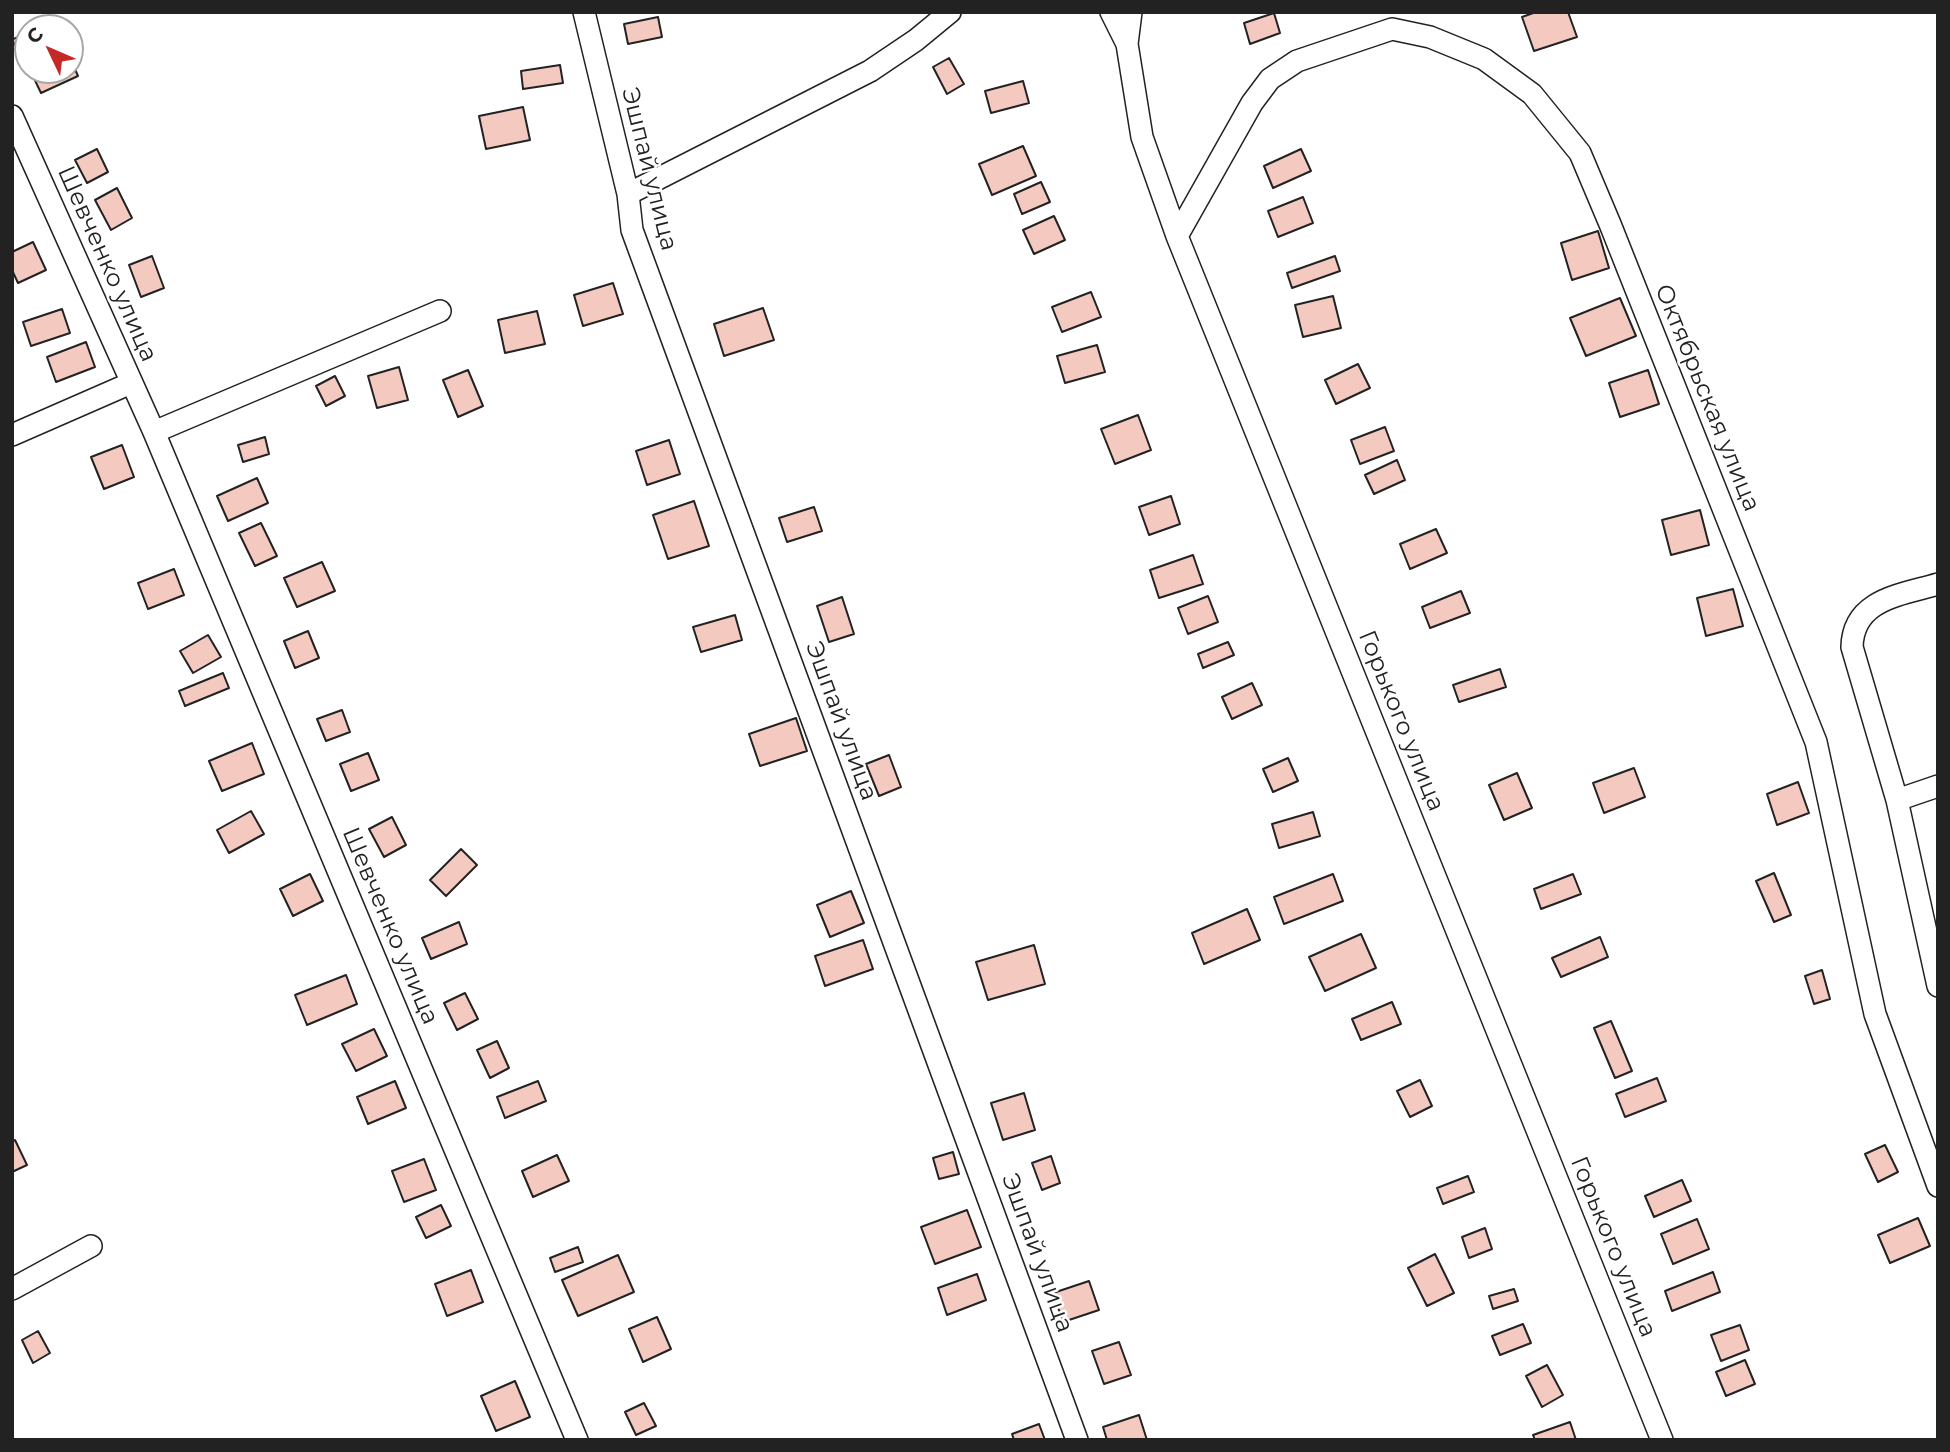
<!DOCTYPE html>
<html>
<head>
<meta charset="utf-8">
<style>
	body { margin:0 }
	#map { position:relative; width:1950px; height:1452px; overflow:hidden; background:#fff; font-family:Montserrat,sans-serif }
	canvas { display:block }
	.frame { position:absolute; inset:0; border:14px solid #222; pointer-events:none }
	.north { position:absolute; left:14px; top:14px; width:70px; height:70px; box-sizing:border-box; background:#fff; border:2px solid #a7a7a7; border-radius:50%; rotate:314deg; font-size:19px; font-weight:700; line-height:28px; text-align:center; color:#222 }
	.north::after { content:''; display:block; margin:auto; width:24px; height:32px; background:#c62828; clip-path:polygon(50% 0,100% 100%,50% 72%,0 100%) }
</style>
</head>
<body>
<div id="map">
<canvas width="1950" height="1452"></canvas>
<div class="frame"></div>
<div class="north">С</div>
</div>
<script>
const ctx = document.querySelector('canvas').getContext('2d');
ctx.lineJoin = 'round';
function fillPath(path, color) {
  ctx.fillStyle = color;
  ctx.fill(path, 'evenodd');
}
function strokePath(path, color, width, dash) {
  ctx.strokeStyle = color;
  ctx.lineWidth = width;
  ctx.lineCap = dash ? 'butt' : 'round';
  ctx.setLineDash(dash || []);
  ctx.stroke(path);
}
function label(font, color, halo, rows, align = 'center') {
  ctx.font = font + ' Montserrat,sans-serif';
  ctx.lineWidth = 5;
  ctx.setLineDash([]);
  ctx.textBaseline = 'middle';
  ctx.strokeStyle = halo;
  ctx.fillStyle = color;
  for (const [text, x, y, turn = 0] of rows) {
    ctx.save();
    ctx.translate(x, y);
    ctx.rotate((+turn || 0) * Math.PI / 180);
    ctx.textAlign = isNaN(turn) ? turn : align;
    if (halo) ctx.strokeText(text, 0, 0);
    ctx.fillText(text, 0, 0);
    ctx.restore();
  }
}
const building = new Path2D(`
	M 1536,12 L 1568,12 L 1577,37 L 1534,51 L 1522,17 Z
	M 1274,13 L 1280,33 L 1250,44 L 1244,23 Z
	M 658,17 L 662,37 L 628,44 L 624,24 Z
	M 28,31 L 28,66 L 12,40 Z
	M 70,58 L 78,76 L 41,93 L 30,70 L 70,70 Z
	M 949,58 L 964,84 L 947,94 L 933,67 Z
	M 560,65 L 563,83 L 523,89 L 521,71 Z
	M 1023,81 L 1029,103 L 991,113 L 985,91 Z
	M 523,107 L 530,140 L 486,149 L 479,116 Z
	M 1023,146 L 1036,176 L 992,195 L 979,164 Z
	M 97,149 L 108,172 L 87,183 L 75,160 Z
	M 1301,149 L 1311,171 L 1273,188 L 1264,166 Z
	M 1041,182 L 1050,202 L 1022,214 L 1014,194 Z
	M 117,188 L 132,218 L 111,230 L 95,200 Z
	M 1303,197 L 1313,223 L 1278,237 L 1268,211 Z
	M 1054,216 L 1065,240 L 1034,254 L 1023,230 Z
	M 1598,231 L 1609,268 L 1572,280 L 1561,243 Z
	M 33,242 L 46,270 L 18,283 L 12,270 L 12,252 Z
	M 152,256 L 164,288 L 141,297 L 129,265 Z
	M 1335,256 L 1340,271 L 1292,288 L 1287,273 Z
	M 613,283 L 623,314 L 583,326 L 574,295 Z
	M 1091,292 L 1101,317 L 1062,332 L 1052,307 Z
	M 1333,296 L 1341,328 L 1303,337 L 1295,305 Z
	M 1620,298 L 1636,336 L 1586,356 L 1570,318 Z
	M 763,308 L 774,340 L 724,356 L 714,324 Z
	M 62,309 L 70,333 L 31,346 L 23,322 Z
	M 537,311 L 545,344 L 505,353 L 498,320 Z
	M 86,342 L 95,367 L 56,382 L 47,357 Z
	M 1097,345 L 1105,372 L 1065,383 L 1057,356 Z
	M 1358,364 L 1370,388 L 1336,404 L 1325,380 Z
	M 399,367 L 408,400 L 377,408 L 368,376 Z
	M 468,370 L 483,406 L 458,417 L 443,380 Z
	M 1648,370 L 1659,404 L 1620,417 L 1609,383 Z
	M 335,376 L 345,396 L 326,406 L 316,386 Z
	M 1138,415 L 1151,450 L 1115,464 L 1101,429 Z
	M 1385,427 L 1394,451 L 1360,464 L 1351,440 Z
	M 265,437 L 269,454 L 243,462 L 238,445 Z
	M 669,440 L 680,474 L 647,485 L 636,451 Z
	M 122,445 L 134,477 L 104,489 L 91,457 Z
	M 1397,460 L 1405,480 L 1374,494 L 1365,475 Z
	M 257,478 L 268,503 L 228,521 L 217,496 Z
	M 1171,496 L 1180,524 L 1149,535 L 1139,507 Z
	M 694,501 L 709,546 L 668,559 L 653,515 Z
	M 814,507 L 822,531 L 787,542 L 779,518 Z
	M 1700,510 L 1709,545 L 1671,555 L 1662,520 Z
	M 261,523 L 277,556 L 255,566 L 239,533 Z
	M 1436,529 L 1447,553 L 1410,569 L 1400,544 Z
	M 1193,555 L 1203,584 L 1159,598 L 1150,570 Z
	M 322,562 L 335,591 L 297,607 L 284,578 Z
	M 174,569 L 184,595 L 148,609 L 138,583 Z
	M 1733,589 L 1743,626 L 1706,636 L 1697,598 Z
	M 1461,591 L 1470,613 L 1430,628 L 1422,607 Z
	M 1208,596 L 1218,622 L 1188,634 L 1178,608 Z
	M 842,597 L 854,634 L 829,642 L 817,606 Z
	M 735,615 L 742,640 L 701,652 L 693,627 Z
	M 308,631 L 319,658 L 295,668 L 284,641 Z
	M 208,635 L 221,657 L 193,673 L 180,651 Z
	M 1228,642 L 1234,655 L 1203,668 L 1198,654 Z
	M 1500,669 L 1506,687 L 1459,702 L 1453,685 Z
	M 223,673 L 229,688 L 185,706 L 179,691 Z
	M 1252,683 L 1262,705 L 1232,719 L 1222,697 Z
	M 342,710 L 350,732 L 326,741 L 317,719 Z
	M 796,718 L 807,751 L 760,766 L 749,734 Z
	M 252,743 L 264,774 L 222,791 L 209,761 Z
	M 368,753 L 379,780 L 351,791 L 340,764 Z
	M 889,755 L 901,787 L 879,796 L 866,764 Z
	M 1288,758 L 1298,781 L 1273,792 L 1263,769 Z
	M 1634,768 L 1645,797 L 1604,813 L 1593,783 Z
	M 1517,773 L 1532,808 L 1504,820 L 1489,785 Z
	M 1798,782 L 1809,813 L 1777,825 L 1767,794 Z
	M 251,811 L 264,834 L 229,853 L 217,830 Z
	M 1313,812 L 1320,836 L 1279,848 L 1272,824 Z
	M 392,817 L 406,845 L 384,857 L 369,829 Z
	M 461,849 L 477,865 L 446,896 L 430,880 Z
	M 1774,873 L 1791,915 L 1774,922 L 1756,881 Z
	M 310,874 L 323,901 L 293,916 L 280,889 Z
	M 1333,874 L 1343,901 L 1284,924 L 1274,897 Z
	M 1573,874 L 1581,894 L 1541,909 L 1534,889 Z
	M 851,891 L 864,923 L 830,937 L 817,905 Z
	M 1247,909 L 1260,940 L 1204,964 L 1192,933 Z
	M 459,922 L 467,944 L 431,959 L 422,938 Z
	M 1361,934 L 1376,968 L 1325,991 L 1309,957 Z
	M 1600,937 L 1608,957 L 1561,977 L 1552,958 Z
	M 863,940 L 873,969 L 825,986 L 815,956 Z
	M 1034,945 L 1045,984 L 988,1000 L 976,962 Z
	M 1822,970 L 1830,999 L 1814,1004 L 1805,976 Z
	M 346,975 L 357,1004 L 307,1025 L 295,995 Z
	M 465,993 L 478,1019 L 457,1030 L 444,1003 Z
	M 1392,1002 L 1401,1024 L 1361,1040 L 1352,1019 Z
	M 1611,1021 L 1632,1071 L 1615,1078 L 1594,1028 Z
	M 374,1029 L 387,1056 L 356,1071 L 342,1044 Z
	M 497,1041 L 509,1068 L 490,1078 L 477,1050 Z
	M 1657,1078 L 1666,1101 L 1625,1117 L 1616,1094 Z
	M 1420,1080 L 1432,1106 L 1410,1117 L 1397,1091 Z
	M 395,1081 L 406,1108 L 368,1124 L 357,1097 Z
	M 538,1081 L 546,1101 L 505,1118 L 497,1097 Z
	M 1024,1093 L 1035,1130 L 1003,1140 L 991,1103 Z
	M 15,1140 L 27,1165 L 12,1172 L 12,1142 Z
	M 1885,1145 L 1898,1172 L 1878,1182 L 1865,1154 Z
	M 953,1152 L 959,1174 L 939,1179 L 933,1158 Z
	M 557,1155 L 569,1181 L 533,1197 L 522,1171 Z
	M 1051,1156 L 1060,1183 L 1042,1190 L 1032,1163 Z
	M 424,1159 L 436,1190 L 404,1202 L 392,1171 Z
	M 1468,1176 L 1474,1192 L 1443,1204 L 1437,1188 Z
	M 1682,1180 L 1691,1201 L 1654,1217 L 1645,1196 Z
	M 441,1205 L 451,1226 L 426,1238 L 416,1217 Z
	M 967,1210 L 981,1247 L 935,1264 L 921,1227 Z
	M 1918,1218 L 1930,1246 L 1890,1263 L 1878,1235 Z
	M 1697,1219 L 1709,1249 L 1673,1264 L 1661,1234 Z
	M 1485,1228 L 1492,1249 L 1469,1258 L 1462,1237 Z
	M 578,1247 L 583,1262 L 555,1272 L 550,1258 Z
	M 1435,1254 L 1454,1293 L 1427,1306 L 1408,1268 Z
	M 618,1255 L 634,1292 L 578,1316 L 562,1280 Z
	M 471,1270 L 483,1302 L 447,1316 L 435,1284 Z
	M 1713,1272 L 1720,1292 L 1672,1311 L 1665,1291 Z
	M 977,1274 L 986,1300 L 947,1315 L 938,1288 Z
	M 1089,1281 L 1099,1310 L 1063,1322 L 1053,1293 Z
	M 1514,1289 L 1518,1301 L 1493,1309 L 1489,1296 Z
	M 657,1317 L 671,1349 L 643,1362 L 629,1329 Z
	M 1523,1324 L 1531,1343 L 1500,1355 L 1492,1336 Z
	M 1740,1325 L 1749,1350 L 1721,1361 L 1711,1335 Z
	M 38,1331 L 50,1353 L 33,1363 L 22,1340 Z
	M 1119,1342 L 1131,1375 L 1104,1384 L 1092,1351 Z
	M 1745,1360 L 1755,1384 L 1726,1396 L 1716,1372 Z
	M 1547,1365 L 1563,1395 L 1542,1407 L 1526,1376 Z
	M 515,1381 L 530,1417 L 496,1431 L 481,1396 Z
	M 644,1403 L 656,1426 L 636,1435 L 625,1412 Z
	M 1139,1415 L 1147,1440 L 1107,1440 L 1103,1427 Z
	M 1570,1422 L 1576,1440 L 1535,1440 L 1533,1435 Z
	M 1039,1424 L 1045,1440 L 1014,1440 L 1012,1434 Z`);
const street = new Path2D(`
	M 584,12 L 628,194 L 632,230 L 1077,1440
	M 1111,12 L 1127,44
	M 1131,12 L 1127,44 L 1142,137 L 1177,236 L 1662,1440
	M 12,116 L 154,432 L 577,1440
	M 628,194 L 870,71 L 916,40 L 950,12
	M 1177,236 L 1252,103 L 1270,79 L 1297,61 L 1392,29 L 1430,37 L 1484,59 L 1532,94 L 1580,153 L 1610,224 L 1816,742 L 1875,1014 L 1938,1186
	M 154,432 L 440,311
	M 12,435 L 131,383
	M 1938,786 L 1897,800 L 1938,986
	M 1897,800 L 1852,647 C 1853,599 1901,595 1938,584
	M 12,1289 L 91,1246`);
const streetNames = [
	["Эшпай улица",649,169,76],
	["Шевченко улица",107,264,66],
	["Октябрьская улица",1707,398,68],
	["Эшпай улица",841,721,70],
	["Горького улица",1401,721,68],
	["Шевченко улица",390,926,67],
	["Горького улица",1613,1247,68],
	["Эшпай улица",1037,1253,70]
];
fillPath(building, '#f3c9c0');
strokePath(building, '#222', 2);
strokePath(street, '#222', 24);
strokePath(street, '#fff', 21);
label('24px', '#222', '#fff', streetNames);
</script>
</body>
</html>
